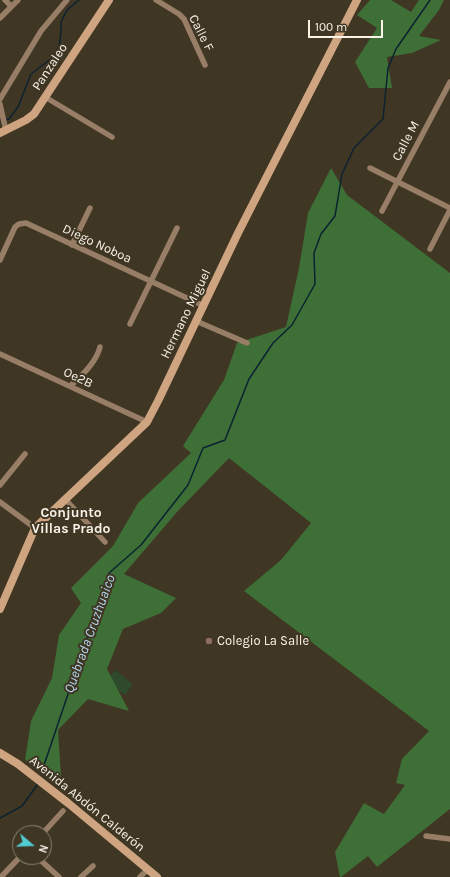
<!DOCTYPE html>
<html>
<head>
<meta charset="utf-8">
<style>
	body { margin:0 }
	#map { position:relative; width:450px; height:877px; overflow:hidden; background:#403624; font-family:Karla,sans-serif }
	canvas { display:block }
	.north { position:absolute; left:12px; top:825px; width:40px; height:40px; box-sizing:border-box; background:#403624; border:1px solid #8a8272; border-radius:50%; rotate:109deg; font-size:11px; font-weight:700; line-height:16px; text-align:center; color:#f9f3e8 }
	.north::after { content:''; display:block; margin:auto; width:14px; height:18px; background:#51ccd1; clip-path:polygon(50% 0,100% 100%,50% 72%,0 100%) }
	.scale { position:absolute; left:308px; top:20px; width:75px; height:18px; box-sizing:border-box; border:2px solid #f9f3e8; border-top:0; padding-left:5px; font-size:12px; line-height:14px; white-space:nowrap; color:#f9f3e8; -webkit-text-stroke:3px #403624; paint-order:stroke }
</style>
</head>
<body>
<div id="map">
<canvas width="450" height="877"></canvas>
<div class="north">N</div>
<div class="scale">100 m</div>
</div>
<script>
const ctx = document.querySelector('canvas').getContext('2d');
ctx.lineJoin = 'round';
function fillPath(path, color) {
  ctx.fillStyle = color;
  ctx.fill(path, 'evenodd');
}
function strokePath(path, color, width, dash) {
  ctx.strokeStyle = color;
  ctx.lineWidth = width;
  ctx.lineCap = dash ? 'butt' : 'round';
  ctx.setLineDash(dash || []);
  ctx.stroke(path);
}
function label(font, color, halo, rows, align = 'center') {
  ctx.font = font + ' Karla,sans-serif';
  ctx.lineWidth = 4;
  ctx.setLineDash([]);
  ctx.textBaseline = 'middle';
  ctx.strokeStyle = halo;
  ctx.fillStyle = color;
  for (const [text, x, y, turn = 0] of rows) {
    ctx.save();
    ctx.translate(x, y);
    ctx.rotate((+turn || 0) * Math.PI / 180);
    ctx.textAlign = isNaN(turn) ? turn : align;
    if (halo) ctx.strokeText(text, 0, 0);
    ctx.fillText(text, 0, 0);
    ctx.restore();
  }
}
const green = new Path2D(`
	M 115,670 L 133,684 L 125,695 L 106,681 Z`);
const forest = new Path2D(`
	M 370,0 L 391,0 L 411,12 L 419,0 L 444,0 L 439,10 L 419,36 L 441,40 L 412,53 L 387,57 L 392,88 L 369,88 L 355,62 L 377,28 L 357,15 Z
	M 331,168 L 347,195 L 450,273 L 450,809 L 377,867 L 368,856 L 341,877 L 340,877 L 335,852 L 364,803 L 384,814 L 405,785 L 396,783 L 402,759 L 429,731 L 244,591 L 281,560 L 311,523 L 229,458 L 177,512 L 124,574 L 176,598 L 161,613 L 123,629 L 107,669 L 129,711 L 88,699 L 58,730 L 61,777 L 25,760 L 31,721 L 52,678 L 59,635 L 81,603 L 71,588 L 113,546 L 138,503 L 191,453 L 183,446 L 224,380 L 237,343 L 286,327 L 299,268 L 308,213 Z`);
const stream = new Path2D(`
	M 5,120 L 9,119 L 18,107 L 31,74 L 52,58 L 59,47 L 61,32 L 61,22 L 67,10 L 79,0
	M 42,771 L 109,573 L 141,545 L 188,485 L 203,448 L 225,440 L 249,379 L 273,343 L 292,325 L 315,284 L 314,253 L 321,234 L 335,216 L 342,174 L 354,148 L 383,119 L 388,68 L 396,49 L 430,0
	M 0,818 L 22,806 L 38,784`);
const street = new Path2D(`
	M 156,0 L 179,14 L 184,19 L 205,65
	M 10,8 L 18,0
	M 0,18 L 10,8 L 10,5 L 5,0
	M 45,97 L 112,137
	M 0,99 L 41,31 L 67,0
	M 0,104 L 6,131
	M 370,168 L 450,208
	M 382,211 L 450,82
	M 72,245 L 90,208
	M 430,249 L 450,210
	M 0,260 L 15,227 L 19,224 L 26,223 L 204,306
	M 196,321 L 247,343
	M 130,324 L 177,228
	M 0,354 L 147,422
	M 70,386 C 82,376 96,363 100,347
	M 0,485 L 25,454
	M 65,499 L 105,542
	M 0,502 L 35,528
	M 43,833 L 63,811
	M 426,836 L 450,839
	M 37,857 L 59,877
	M 1,877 L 20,857
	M 81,877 L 93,866
	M 140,877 L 148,869`);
const secondary = new Path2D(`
	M 0,133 L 26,120 L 34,114 L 109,0
	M 0,609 L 35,528 L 147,422 L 158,401 L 238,233 L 357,0
	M 0,753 L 18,764 L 68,803 L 157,877`);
const markers = [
	[209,641,4,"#8d6e63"]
];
const streetNames = [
	["Calle F",201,33,63],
	["Panzaleo",50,67,-57],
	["Calle M",406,141,-62],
	["Diego Noboa",97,244,25],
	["Hermano Miguel",186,314,-64],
	["Oe2B",78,378,25],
	["Avenida Abdón Calderón",87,804,39]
];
const poiNames = [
	["Colegio La Salle",217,641]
];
const neighbourhoodNames = [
	["Conjunto",71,513],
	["Villas Prado",71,529]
];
const waterNames = [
	["Quebrada Cruzhuaico",90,634,-70]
];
fillPath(green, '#2e4a2a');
fillPath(forest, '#3d6f36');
strokePath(stream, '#0b2331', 1.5);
strokePath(street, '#987d67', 5.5);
strokePath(secondary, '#cea481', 8);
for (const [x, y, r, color] of markers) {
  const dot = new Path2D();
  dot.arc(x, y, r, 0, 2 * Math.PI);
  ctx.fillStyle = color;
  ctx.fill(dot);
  strokePath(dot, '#403624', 1.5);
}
label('13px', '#f9f3e8', '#403624', streetNames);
label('13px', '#f9f3e8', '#403624', poiNames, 'left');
label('bold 14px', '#f9f3e8', '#403624', neighbourhoodNames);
label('italic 14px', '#b2d7f0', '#403624', waterNames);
</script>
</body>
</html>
